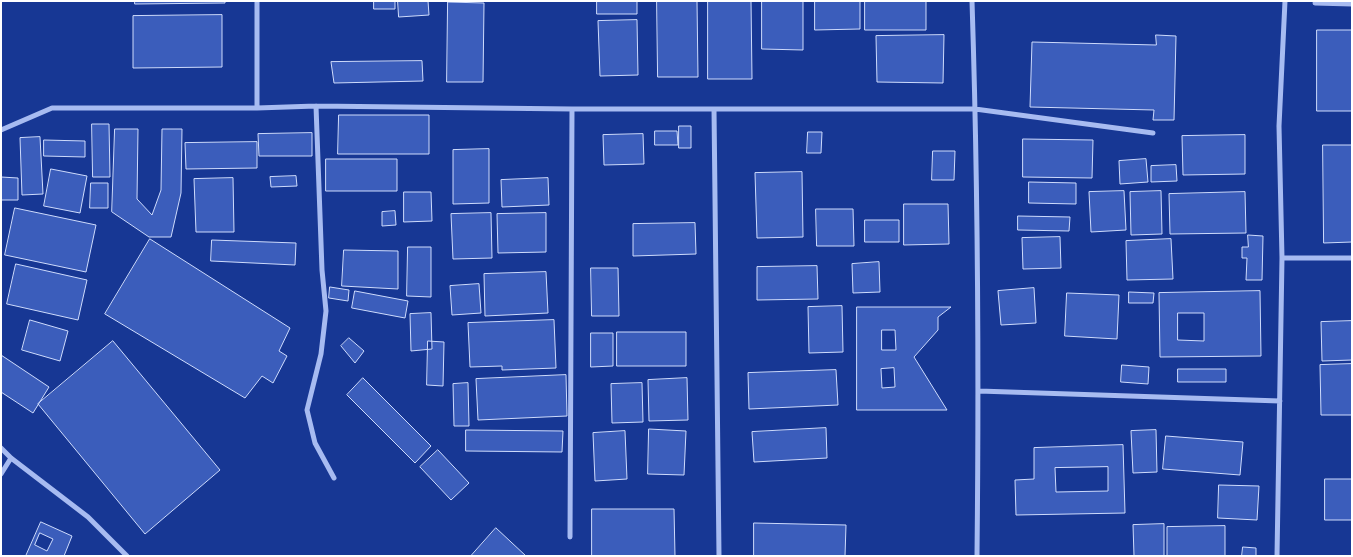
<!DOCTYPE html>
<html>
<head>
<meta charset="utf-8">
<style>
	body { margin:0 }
	#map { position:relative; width:1353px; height:557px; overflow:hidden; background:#173794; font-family:"Titillium Web",sans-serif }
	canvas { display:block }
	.frame { position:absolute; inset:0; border:2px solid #fff; pointer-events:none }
</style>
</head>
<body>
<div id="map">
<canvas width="1353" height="557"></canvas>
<div class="frame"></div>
</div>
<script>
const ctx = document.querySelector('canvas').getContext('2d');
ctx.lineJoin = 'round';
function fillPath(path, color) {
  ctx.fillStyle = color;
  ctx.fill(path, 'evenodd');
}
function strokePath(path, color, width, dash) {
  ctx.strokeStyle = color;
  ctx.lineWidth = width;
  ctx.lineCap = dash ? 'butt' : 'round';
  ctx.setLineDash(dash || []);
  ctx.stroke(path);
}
const building = new Path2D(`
	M 135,1 L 225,1 L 225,3 L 135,4 Z
	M 374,1 L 395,1 L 395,9 L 374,9 Z
	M 398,1 L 428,1 L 429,15 L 399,17 Z
	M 597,1 L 637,1 L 637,14 L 597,14 Z
	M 657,1 L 697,1 L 698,77 L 658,77 Z
	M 708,1 L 751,1 L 752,79 L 708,79 Z
	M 762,1 L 803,1 L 803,50 L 762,49 Z
	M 815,1 L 860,1 L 860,29 L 815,30 Z
	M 865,1 L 926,1 L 926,30 L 865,30 Z
	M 448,2 L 484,3 L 483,82 L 447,82 Z
	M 222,15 L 222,67 L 133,68 L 133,16 Z
	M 637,20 L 638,75 L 600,76 L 598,21 Z
	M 1317,30 L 1352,30 L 1352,111 L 1317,111 Z
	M 944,35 L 943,83 L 877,82 L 876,36 Z
	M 1156,35 L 1176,36 L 1174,120 L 1153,120 L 1154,110 L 1030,107 L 1032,42 L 1156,45 Z
	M 422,61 L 423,81 L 334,83 L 331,62 Z
	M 339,115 L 429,115 L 429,154 L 338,154 Z
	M 92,124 L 109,124 L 110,177 L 93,177 Z
	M 679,126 L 691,126 L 691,148 L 679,148 Z
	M 115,129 L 138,129 L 137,199 L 152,215 L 161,190 L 162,129 L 182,129 L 181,193 L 171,237 L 149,237 L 112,212 Z
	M 655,131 L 677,131 L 678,145 L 655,145 Z
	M 808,132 L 822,132 L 821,153 L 807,153 Z
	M 312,133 L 312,156 L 259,156 L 258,134 Z
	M 643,134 L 644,164 L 604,165 L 603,135 Z
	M 1245,135 L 1245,174 L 1183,175 L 1182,136 Z
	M 40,137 L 43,194 L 22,195 L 20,138 Z
	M 1023,139 L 1093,140 L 1092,178 L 1023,177 Z
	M 44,140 L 85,141 L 85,157 L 44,156 Z
	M 257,142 L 257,168 L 186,169 L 185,143 Z
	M 1323,145 L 1352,145 L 1352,242 L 1324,243 Z
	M 489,149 L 489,203 L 453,204 L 453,150 Z
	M 933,151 L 955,151 L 954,180 L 932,180 Z
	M 326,159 L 397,159 L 397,191 L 326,191 Z
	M 1146,159 L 1148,182 L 1120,184 L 1119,161 Z
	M 1176,165 L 1177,181 L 1151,182 L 1151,166 Z
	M 51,169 L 87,176 L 80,213 L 44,206 Z
	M 802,172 L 803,237 L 757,238 L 755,173 Z
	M 296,176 L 297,186 L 271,187 L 270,177 Z
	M 1,177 L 18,178 L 18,200 L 1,200 Z
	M 233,178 L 234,232 L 196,232 L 194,179 Z
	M 548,178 L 549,205 L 502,207 L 501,180 Z
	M 1029,182 L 1076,183 L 1076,204 L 1029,203 Z
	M 91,183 L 108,183 L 108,208 L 90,208 Z
	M 1124,191 L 1126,230 L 1091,232 L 1089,192 Z
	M 1161,191 L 1162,234 L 1131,235 L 1130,192 Z
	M 404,192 L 431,192 L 432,221 L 404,222 Z
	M 1245,192 L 1246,233 L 1170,234 L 1169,194 Z
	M 904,204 L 948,204 L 949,244 L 904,245 Z
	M 15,208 L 96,225 L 86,272 L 5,255 Z
	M 816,209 L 853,209 L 854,246 L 817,246 Z
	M 395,211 L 396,225 L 382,226 L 382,212 Z
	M 491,213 L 492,258 L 453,259 L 451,214 Z
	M 546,213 L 546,252 L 498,253 L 497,214 Z
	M 1018,216 L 1070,217 L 1069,231 L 1018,230 Z
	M 865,220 L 899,220 L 899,242 L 865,242 Z
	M 695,223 L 696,254 L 633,256 L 633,224 Z
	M 1248,235 L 1263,236 L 1262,280 L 1246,280 L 1247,258 L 1242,258 L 1242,247 L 1248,247 Z
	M 1060,237 L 1061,268 L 1023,269 L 1022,238 Z
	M 150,239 L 290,328 L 279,351 L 287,356 L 273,383 L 262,376 L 245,398 L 105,314 Z
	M 1171,239 L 1173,279 L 1127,280 L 1126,241 Z
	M 212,240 L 296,243 L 295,265 L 211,261 Z
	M 408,247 L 431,247 L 431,297 L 407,296 Z
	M 344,250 L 398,251 L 398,289 L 342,286 Z
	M 879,262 L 880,292 L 853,293 L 852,264 Z
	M 16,264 L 87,280 L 78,320 L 7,304 Z
	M 817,266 L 818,299 L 757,300 L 757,267 Z
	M 591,268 L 618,268 L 619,316 L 592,316 Z
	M 546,272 L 548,313 L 485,316 L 484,274 Z
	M 479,284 L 481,313 L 452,315 L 450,286 Z
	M 330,287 L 349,290 L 348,301 L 329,298 Z
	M 1034,288 L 1036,323 L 1001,325 L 998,291 Z
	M 355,291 L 408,301 L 405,318 L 352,308 Z
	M 1260,291 L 1261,356 L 1160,357 L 1159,293 ZM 1178,313 L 1204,313 L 1204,341 L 1178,340 Z
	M 1129,292 L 1154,293 L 1153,303 L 1129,303 Z
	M 1067,293 L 1119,295 L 1117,339 L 1065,336 Z
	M 842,306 L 843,352 L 809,353 L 808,307 Z
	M 857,307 L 951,307 L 938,317 L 938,330 L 914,357 L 947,410 L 857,410 ZM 882,330 L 895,330 L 896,350 L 882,350 ZM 894,368 L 895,387 L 882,388 L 881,369 Z
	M 431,313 L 432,349 L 411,351 L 410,314 Z
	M 30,320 L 68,331 L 60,361 L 22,350 Z
	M 554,320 L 556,368 L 502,370 L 502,366 L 470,367 L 468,323 Z
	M 1352,321 L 1352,360 L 1322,361 L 1321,322 Z
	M 617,332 L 686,332 L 686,366 L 617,366 Z
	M 591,333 L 613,333 L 613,366 L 591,367 Z
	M 349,338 L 364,351 L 355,363 L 341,346 Z
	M 113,341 L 220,470 L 145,534 L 38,404 Z
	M 428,341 L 444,342 L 443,386 L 427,385 Z
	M 1,355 L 49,387 L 33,413 L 1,392 Z
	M 1352,364 L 1352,415 L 1321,415 L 1320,365 Z
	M 1122,365 L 1149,367 L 1148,384 L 1121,382 Z
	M 1178,369 L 1226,369 L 1226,382 L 1178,382 Z
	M 836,370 L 838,405 L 749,409 L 748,373 Z
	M 566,375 L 567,416 L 478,420 L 476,379 Z
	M 363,378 L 431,446 L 415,463 L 347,395 Z
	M 687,378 L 688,420 L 649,421 L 648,380 Z
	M 468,383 L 469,426 L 454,426 L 453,384 Z
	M 642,383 L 643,422 L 612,423 L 611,384 Z
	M 826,428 L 827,458 L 754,462 L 752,432 Z
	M 649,429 L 686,431 L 684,475 L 648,474 Z
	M 466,430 L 563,431 L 562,452 L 466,451 Z
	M 1156,430 L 1157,472 L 1133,473 L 1131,431 Z
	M 625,431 L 627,479 L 595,481 L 593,433 Z
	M 1166,436 L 1243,442 L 1240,475 L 1163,469 Z
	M 1123,445 L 1125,513 L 1016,515 L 1015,480 L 1034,479 L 1034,448 ZM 1108,467 L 1108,491 L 1056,492 L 1055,468 Z
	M 438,450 L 469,483 L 451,500 L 420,467 Z
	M 1325,479 L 1352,479 L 1352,520 L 1325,520 Z
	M 1219,485 L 1259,486 L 1257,520 L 1218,518 Z
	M 592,509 L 674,509 L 675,556 L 592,556 Z
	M 41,522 L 72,536 L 64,556 L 26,556 ZM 40,533 L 53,539 L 47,551 L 35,545 Z
	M 754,523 L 846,525 L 845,556 L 754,556 Z
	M 1164,524 L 1164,556 L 1134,556 L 1133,525 Z
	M 1225,526 L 1225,556 L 1167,556 L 1167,527 Z
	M 496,528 L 526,556 L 471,556 Z
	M 1243,547 L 1256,548 L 1256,556 L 1242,556 Z`);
const street = new Path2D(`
	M 972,1 C 978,186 979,371 977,556
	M 1315,3 L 1352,4
	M 316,106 L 322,270 L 326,311 L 321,354 L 307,410 L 315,443 L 334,478
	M 257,108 L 257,1
	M 714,109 L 719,556
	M 1,130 L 52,108 L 257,108 L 316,106 L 572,109 L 975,109 L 1153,133
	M 1282,258 L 1352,258
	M 979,391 L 1280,401
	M 1,448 L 11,458 L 88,517 L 127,556
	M 1,474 L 11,458
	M 570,537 L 572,109
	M 1277,556 L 1282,258 L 1279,126 L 1285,1`);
fillPath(building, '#3b5dbb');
strokePath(building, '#cedbfc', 1);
strokePath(street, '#a7bbf1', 5);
</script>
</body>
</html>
